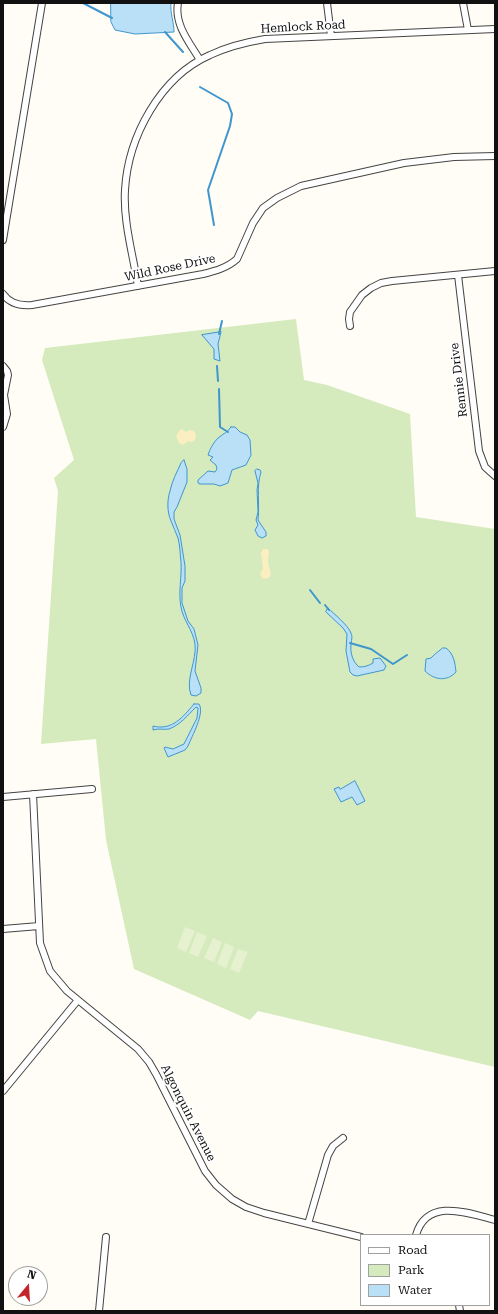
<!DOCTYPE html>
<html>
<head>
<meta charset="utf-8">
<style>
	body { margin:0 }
	#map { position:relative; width:498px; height:1314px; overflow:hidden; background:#fffdf5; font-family:"Roboto Serif",serif }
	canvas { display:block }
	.frame { position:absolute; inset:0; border:4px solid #111; pointer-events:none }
	.legend { position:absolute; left:360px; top:1234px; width:130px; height:72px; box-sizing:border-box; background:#fff; border:1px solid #a0a0a0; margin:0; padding:5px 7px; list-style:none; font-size:12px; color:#111 }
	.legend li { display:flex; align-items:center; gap:8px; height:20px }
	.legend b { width:20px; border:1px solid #a0a0a0 }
	.north { position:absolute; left:8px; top:1266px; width:40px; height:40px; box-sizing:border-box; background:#fff; border:1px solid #a0a0a0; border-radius:50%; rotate:18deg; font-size:11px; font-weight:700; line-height:16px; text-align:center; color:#111 }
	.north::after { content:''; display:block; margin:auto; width:14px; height:18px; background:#c4262e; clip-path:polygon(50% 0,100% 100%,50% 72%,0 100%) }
</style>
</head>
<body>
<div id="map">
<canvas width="498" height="1314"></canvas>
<div class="frame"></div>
<ul class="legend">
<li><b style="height:5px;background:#fff"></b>Road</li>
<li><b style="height:11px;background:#d5ebbd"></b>Park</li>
<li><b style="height:11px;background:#b9e0f7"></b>Water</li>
</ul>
<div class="north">N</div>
</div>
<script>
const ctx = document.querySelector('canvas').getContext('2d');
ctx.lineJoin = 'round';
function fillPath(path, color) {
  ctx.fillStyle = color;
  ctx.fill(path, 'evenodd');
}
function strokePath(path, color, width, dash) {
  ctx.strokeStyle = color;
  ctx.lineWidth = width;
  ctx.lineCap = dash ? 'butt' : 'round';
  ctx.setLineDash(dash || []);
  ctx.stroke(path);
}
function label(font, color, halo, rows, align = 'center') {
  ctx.font = font + ' "Roboto Serif",serif';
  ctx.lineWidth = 4;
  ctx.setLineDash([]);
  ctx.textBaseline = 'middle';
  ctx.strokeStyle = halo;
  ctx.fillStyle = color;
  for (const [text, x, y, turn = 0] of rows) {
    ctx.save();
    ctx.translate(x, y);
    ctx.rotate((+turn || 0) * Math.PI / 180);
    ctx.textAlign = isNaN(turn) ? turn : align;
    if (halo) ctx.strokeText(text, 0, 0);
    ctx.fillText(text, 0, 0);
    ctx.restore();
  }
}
const green = new Path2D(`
	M 296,319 L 304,380 L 327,385 L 410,414 L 416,517 L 495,529 L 495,1067 L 258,1011 L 250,1020 L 134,969 L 106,840 L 96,739 L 41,744 L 58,491 L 54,478 L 74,460 L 42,360 L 45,348 Z`);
const sand = new Path2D(`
	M 182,429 L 186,432 L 190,430 L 194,431 L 196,435 L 195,440 L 192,442 L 188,441 L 183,445 L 179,443 L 176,436 L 179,431 Z
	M 263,549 L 267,549 L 269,551 L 268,562 L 271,574 C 270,578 266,580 262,578 L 260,574 L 263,568 L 261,553 Z`);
const pitch = new Path2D(`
	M 185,927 L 195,931 L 186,952 L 177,948 Z
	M 197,932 L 207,936 L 198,957 L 189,953 Z
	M 213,938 L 222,942 L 214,962 L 204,958 Z
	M 225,943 L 234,947 L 226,968 L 217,964 Z
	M 238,949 L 248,952 L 239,973 L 230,969 Z`);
const water = new Path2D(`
	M 111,3 L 171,3 C 170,13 174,22 174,32 L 135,34 L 115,30 L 111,22 Z
	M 221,332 L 218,344 L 220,361 L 214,359 L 214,349 L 202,335 Z
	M 231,427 L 235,427 L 240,432 L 247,435 L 250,440 L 251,455 L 246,465 L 232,470 L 228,483 L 220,486 L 214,484 L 200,484 L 198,483 L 198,480 L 208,471 L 215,472 L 217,469 L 216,465 L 210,460 L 213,457 L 208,455 C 210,449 213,443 218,438 C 223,434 228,432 231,427 Z
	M 184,460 L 187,469 L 187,482 L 177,507 L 174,512 L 174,519 L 180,535 L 185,566 L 185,581 L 182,588 L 182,603 L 188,621 L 194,629 L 198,645 L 195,671 L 201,688 L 201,693 L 196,696 L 191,695 C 185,680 197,660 195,644 C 193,630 183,620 181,607 C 178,592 182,577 181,562 C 180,554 180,545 178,538 C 176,532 173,527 171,521 C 167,512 167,500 170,491 C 172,481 177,472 181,463 Z
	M 257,469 L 260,470 L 261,472 C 256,487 260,504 258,520 L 266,532 L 266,536 L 262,538 L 258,536 L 255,530 L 258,525 L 256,520 L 258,512 L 257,490 L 258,483 L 255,471 Z
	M 328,608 C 334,614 348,625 351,633 C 353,637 351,641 351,645 C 350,653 353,662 359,667 C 364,667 368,666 373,663 L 373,659 L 380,658 L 386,666 L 384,670 L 357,676 L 353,675 L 350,672 L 346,651 L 347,634 L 343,628 L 326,612 Z
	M 443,648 L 446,648 C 454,654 455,663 456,672 C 447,682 434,680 425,671 L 426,659 L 431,658 L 434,655 Z
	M 194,704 L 199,704 C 205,713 192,736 188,746 L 185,750 L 168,757 L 164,748 L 165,747 L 173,749 L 184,744 L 197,718 L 198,708 L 196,707 C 188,715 180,725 169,729 C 164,730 159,728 153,730 L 153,726 C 172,731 183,717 194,704 Z
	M 355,781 L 365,801 L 357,805 L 352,797 L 341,802 L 334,789 L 339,787 L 340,789 Z`);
const stream = new Path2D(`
	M 83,3 L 112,18
	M 165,32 L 183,52
	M 200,87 L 228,103 L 232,114 L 230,126 L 208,190 L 214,225
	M 219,334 L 222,321
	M 217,366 L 218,381
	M 219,389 L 220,427 L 228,432
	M 310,590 L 320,603
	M 325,605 L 329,610
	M 350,643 L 371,649 L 393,664 L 407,655`);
const street = new Path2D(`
	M 178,3 C 174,25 190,43 200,60
	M 327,3 L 331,36
	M 463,3 L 468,30
	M 3,240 L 42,3
	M 458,275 L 479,451 L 485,467 L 495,476
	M 138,286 C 133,255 123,221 125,190 C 128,137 160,77 210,55 C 227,47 247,42 265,39 L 495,29
	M 3,294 C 10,304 20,306 32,305 L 203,274 C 215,271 227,268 237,259 L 253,223 L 263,208 L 277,198 L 301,186 L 404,163 L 454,157 L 495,156
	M 350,326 L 349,319 L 350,312 L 362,295 L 371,288 L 381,283 L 392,281 L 495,271
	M 3,366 L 7,371 L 8,375 L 4,395 L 7,414 L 3,427
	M 33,794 L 40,943 L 50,971 L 67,991 L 138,1049 L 149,1062 L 156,1074 L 205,1171 L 216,1185 L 232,1199 L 246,1207 L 264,1213 L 361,1237
	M 3,797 L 92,789
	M 3,929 L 39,926
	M 3,1091 L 78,1000
	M 308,1224 L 328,1155 L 333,1146 L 343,1138
	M 416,1235 C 427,1197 468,1213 495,1220
	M 459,1305 L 460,1311
	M 99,1311 L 106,1237`);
const streetNames = [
	["Hemlock Road",303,27,-3],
	["Wild Rose Drive",170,268,-12],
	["Rennie Drive",459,380,-97],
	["Algonquin Avenue",188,1113,63]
];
fillPath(green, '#d5ebbd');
fillPath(sand, '#fbeec1');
fillPath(pitch, '#e6f2cf');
fillPath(water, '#b9e0f7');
strokePath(water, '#3f96cf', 1);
strokePath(stream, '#3f96cf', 2);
strokePath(street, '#444', 8);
strokePath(street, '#fff', 6);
label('12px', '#111', '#fff', streetNames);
</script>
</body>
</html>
